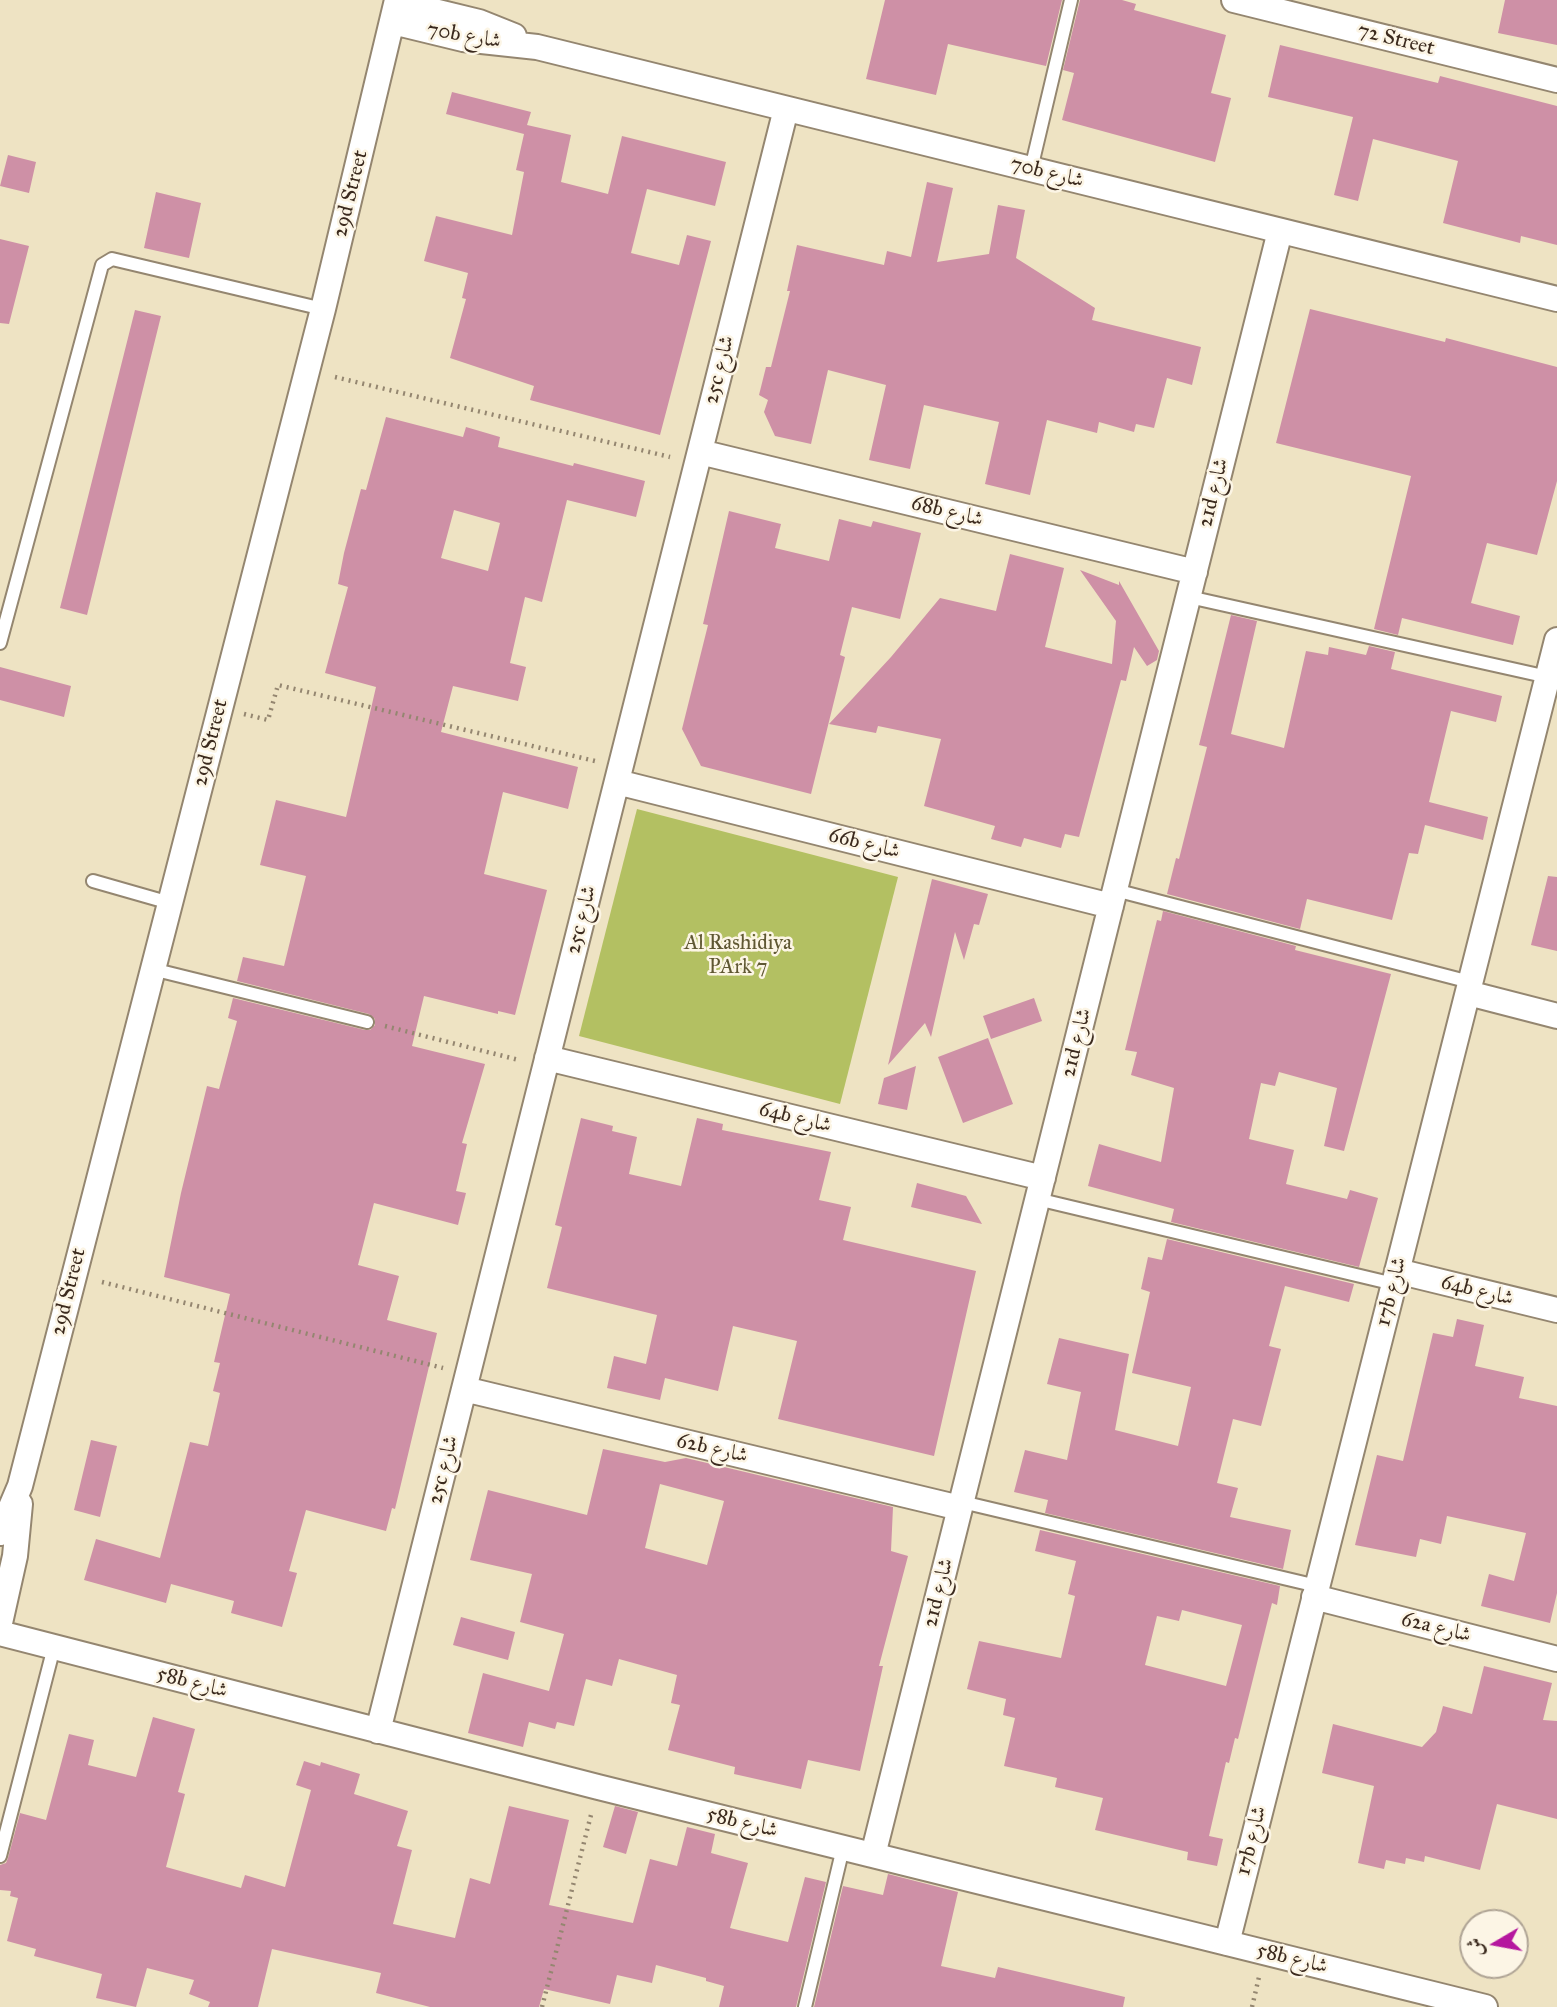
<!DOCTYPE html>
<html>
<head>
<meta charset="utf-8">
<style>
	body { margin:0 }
	#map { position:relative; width:1557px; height:2007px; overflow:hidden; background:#eee3c3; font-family:"IM FELL Great Primer",Amiri,serif }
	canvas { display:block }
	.north { position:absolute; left:1459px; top:1909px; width:70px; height:70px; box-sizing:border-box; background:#fcf5e5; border:2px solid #afa495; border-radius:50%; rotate:260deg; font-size:19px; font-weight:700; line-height:28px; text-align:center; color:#3b2a1e }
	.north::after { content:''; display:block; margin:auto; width:24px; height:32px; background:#b5179e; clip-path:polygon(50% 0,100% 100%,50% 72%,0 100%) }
</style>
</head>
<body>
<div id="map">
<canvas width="1557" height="2007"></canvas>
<div class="north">ش</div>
</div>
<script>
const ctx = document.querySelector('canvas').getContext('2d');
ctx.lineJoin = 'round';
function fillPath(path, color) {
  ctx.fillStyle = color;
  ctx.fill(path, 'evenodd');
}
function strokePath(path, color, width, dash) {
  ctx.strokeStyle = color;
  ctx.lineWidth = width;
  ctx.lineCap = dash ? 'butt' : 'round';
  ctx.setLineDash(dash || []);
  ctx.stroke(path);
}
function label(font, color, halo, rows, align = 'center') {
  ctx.font = font + ' "IM FELL Great Primer",Amiri,serif';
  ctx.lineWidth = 5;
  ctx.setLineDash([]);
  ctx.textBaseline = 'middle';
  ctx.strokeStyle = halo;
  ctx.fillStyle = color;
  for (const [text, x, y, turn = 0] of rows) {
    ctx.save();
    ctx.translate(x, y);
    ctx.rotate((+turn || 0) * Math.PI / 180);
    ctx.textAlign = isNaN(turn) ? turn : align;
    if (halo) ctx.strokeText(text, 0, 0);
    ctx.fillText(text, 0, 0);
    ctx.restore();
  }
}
const green = new Path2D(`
	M 637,809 L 898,877 L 840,1104 L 579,1036 Z`);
const building = new Path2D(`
	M 885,0 L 1062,0 L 1046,66 L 948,44 L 936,95 L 866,79 Z
	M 1080,0 L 1122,0 L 1136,4 L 1134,10 L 1226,35 L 1211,93 L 1231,98 L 1215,162 L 1062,120 L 1074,73 L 1063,70 Z
	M 1505,0 L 1557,0 L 1557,45 L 1498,33 Z
	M 1280,45 L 1438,83 L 1440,76 L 1557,106 L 1557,245 L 1521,236 L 1520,243 L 1443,223 L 1458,161 L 1373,139 L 1358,201 L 1334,195 L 1353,117 L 1268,97 Z
	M 452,92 L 531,112 L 527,125 L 571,135 L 561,182 L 608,194 L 622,136 L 726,162 L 715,206 L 647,189 L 631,253 L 679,265 L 687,235 L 711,241 L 660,435 L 530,400 L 534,386 L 450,358 L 466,299 L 462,298 L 468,273 L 424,261 L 436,216 L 512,235 L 524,172 L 516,170 L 524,134 L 446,114 Z
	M 8,155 L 36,162 L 29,193 L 0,186 Z
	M 927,182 L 953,188 L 937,262 L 989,254 L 998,205 L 1025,210 L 1016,258 L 1095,308 L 1092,320 L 1201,347 L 1192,385 L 1167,378 L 1154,428 L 1136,424 L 1134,432 L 1099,422 L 1097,433 L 1047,420 L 1030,495 L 985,484 L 999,422 L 924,405 L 910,469 L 869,460 L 886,385 L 828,370 L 811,444 L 775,436 L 764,412 L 768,400 L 759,395 L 766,367 L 771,367 L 790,291 L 787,291 L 797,245 L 884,265 L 887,251 L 911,257 Z
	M 156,192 L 201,203 L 189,258 L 144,248 Z
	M 0,239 L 29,246 L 9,324 L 0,323 Z
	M 1310,309 L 1445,342 L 1446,338 L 1557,367 L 1557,481 L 1537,555 L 1487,543 L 1471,603 L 1520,616 L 1513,645 L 1402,618 L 1398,635 L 1374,629 L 1411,476 L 1276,443 Z
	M 135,310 L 161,316 L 87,615 L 60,608 Z
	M 386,417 L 463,437 L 466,427 L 500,437 L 498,447 L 573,466 L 574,463 L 645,481 L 636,517 L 567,500 L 542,602 L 525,597 L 510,663 L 526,667 L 518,701 L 453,686 L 441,732 L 578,767 L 568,809 L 503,792 L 484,874 L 547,890 L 515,1015 L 498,1011 L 498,1014 L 424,996 L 412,1046 L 485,1064 L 462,1143 L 467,1144 L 456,1191 L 466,1193 L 458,1225 L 374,1203 L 358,1265 L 399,1276 L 387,1320 L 437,1333 L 395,1509 L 392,1508 L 386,1531 L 306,1510 L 289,1571 L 297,1573 L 282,1627 L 231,1613 L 234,1601 L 171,1584 L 166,1603 L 84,1580 L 96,1539 L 160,1558 L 190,1442 L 208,1446 L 220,1393 L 213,1391 L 220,1363 L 214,1362 L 230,1294 L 164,1277 L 181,1193 L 207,1086 L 219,1089 L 237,1021 L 228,1018 L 233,998 L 365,1030 L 370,1030 L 375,1025 L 375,1019 L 369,1014 L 237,981 L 243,957 L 284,966 L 306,876 L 260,865 L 276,800 L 346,817 L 376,687 L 325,673 L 348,587 L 338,584 L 344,553 L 361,489 L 366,490 ZM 454,510 L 500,523 L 488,571 L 441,558 Z
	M 729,511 L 781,524 L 775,548 L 829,561 L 839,519 L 871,527 L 873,521 L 921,533 L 900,619 L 852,607 L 840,655 L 845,657 L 811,794 L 701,766 L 682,729 L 708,625 L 703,624 Z
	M 1010,554 L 1064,568 L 1045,647 L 1112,664 L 1116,621 L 1080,570 L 1119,585 L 1119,581 L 1159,651 L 1157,660 L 1147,666 L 1134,647 L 1126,681 L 1121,680 L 1079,837 L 1065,834 L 1061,848 L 1024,838 L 1021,847 L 991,839 L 995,826 L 924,806 L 941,739 L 878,726 L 876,733 L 829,724 L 891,657 L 940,598 L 996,611 Z
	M 1231,615 L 1257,621 L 1231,734 L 1284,748 L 1306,651 L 1328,655 L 1329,647 L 1366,655 L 1369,646 L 1395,652 L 1391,669 L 1502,696 L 1496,722 L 1451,711 L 1429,802 L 1488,817 L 1483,840 L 1425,825 L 1418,854 L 1409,853 L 1392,920 L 1307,899 L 1300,929 L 1167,894 L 1176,858 L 1179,859 L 1207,747 L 1199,745 Z
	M 0,667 L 71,686 L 64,717 L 0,700 Z
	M 1548,876 L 1557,877 L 1557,951 L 1531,945 Z
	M 932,879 L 988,894 L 979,925 L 974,924 L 964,960 L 955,932 L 931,1037 L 925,1023 L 888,1065 Z
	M 1163,911 L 1296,946 L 1295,950 L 1391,974 L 1344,1151 L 1324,1146 L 1337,1088 L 1279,1072 L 1275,1086 L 1261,1083 L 1249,1139 L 1294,1150 L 1286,1184 L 1347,1199 L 1350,1190 L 1378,1198 L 1359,1267 L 1171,1222 L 1174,1209 L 1088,1186 L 1099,1144 L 1161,1162 L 1174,1088 L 1131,1075 L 1137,1052 L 1125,1050 L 1157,920 L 1161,921 Z
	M 1034,998 L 1042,1021 L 991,1039 L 983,1016 Z
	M 988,1038 L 1013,1104 L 963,1123 L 938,1057 Z
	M 916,1066 L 907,1110 L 878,1104 L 884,1078 Z
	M 581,1118 L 613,1126 L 612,1131 L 637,1137 L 629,1174 L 681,1186 L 697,1118 L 723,1124 L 722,1130 L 831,1152 L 819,1200 L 851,1207 L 843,1240 L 976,1271 L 934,1456 L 778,1419 L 797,1341 L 733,1326 L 718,1391 L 665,1378 L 660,1400 L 607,1388 L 614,1356 L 646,1364 L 657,1315 L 547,1288 L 562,1227 L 555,1225 Z
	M 917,1183 L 966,1196 L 982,1224 L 911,1207 Z
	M 1167,1239 L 1354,1284 L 1349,1302 L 1285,1286 L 1269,1346 L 1281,1349 L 1261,1426 L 1233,1419 L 1217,1483 L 1238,1488 L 1230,1517 L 1291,1530 L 1283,1569 L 1045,1513 L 1048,1500 L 1014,1492 L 1025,1450 L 1067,1460 L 1081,1392 L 1047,1384 L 1059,1338 L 1129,1354 L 1115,1430 L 1178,1446 L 1191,1387 L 1132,1373 L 1150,1292 L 1141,1289 L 1148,1257 L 1162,1260 Z
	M 1457,1319 L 1484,1325 L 1475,1366 L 1524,1377 L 1519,1398 L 1557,1406 L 1557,1593 L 1550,1623 L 1481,1606 L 1489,1574 L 1514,1581 L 1526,1533 L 1447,1516 L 1441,1544 L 1420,1539 L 1416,1557 L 1355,1545 L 1377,1455 L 1403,1461 L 1433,1333 L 1453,1337 Z
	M 91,1440 L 117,1446 L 100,1517 L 74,1510 Z
	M 603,1449 L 665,1462 L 686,1458 L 893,1507 L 891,1551 L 908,1556 L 879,1666 L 883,1666 L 860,1771 L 808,1760 L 801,1789 L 734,1774 L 735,1767 L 668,1750 L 680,1705 L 671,1703 L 677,1675 L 619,1659 L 612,1686 L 586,1679 L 574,1726 L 557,1722 L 555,1729 L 529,1722 L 523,1747 L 468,1733 L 483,1673 L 549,1691 L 564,1634 L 520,1622 L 532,1574 L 470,1560 L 488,1490 L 587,1515 ZM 660,1484 L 724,1501 L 707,1565 L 645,1548 Z
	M 1040,1530 L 1280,1586 L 1277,1605 L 1272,1603 L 1238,1739 L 1235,1738 L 1229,1763 L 1226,1762 L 1209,1836 L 1223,1839 L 1217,1866 L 1187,1860 L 1188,1852 L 1095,1830 L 1103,1798 L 1055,1787 L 1057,1778 L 1004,1766 L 1015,1718 L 1003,1715 L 1006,1699 L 967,1689 L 979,1641 L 1061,1658 L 1075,1596 L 1068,1594 L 1076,1561 L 1035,1551 ZM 1182,1610 L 1242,1625 L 1226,1686 L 1145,1665 L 1157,1616 L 1179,1621 Z
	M 461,1617 L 515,1632 L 508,1660 L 453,1645 Z
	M 1484,1666 L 1552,1683 L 1543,1720 L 1557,1721 L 1557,1819 L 1497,1804 L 1480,1870 L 1425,1856 L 1424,1862 L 1406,1858 L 1405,1864 L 1386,1860 L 1384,1869 L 1358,1863 L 1374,1786 L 1322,1773 L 1333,1724 L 1422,1747 L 1436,1732 L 1443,1706 L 1472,1714 Z
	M 153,1717 L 195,1729 L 178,1792 L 185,1794 L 166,1867 L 241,1888 L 245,1875 L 285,1887 L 311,1790 L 296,1785 L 304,1761 L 320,1766 L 321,1762 L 360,1774 L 354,1794 L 408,1811 L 397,1846 L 412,1850 L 393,1924 L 455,1938 L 470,1878 L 490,1884 L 509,1806 L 569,1820 L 549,1905 L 633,1923 L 650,1859 L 677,1866 L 687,1827 L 715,1834 L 711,1853 L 748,1863 L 730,1928 L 788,1942 L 805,1877 L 826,1882 L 796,2007 L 719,2007 L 724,1986 L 706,1981 L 706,1978 L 656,1965 L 652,1983 L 617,1975 L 610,2004 L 544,1989 L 539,2007 L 430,2007 L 376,1993 L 381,1973 L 272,1949 L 258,2007 L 208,2007 L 210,2002 L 189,1994 L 194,1980 L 147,1968 L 136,2007 L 96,1998 L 102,1974 L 34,1956 L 36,1949 L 7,1941 L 18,1898 L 10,1896 L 11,1891 L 0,1890 L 0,1865 L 6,1863 L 8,1858 L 20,1813 L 46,1820 L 69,1734 L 94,1740 L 88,1765 L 136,1777 Z
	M 615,1806 L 638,1812 L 626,1854 L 603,1847 Z
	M 888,1874 L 958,1892 L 941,1966 L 995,1978 L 998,1967 L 1125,1997 L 1123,2007 L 814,2007 L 843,1886 L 883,1895 Z`);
const path = new Path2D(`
	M 335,377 L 670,457
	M 244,714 L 268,720 L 278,685 L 595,761
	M 385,1026 L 519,1060
	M 102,1282 L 443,1368
	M 542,2007 L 592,1811
	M 1252,2007 L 1259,1977`);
const lane = new Path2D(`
	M 1031,169 L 1071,0
	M 1189,597 L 1548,677
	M 0,643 L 102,265 L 112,259 L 323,309
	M 93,881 L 170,903
	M 1115,890 L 1470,982
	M 152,969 L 367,1022
	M 1037,1199 L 1394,1284
	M 962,1502 L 1317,1586
	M 0,1856 L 54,1647
	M 805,2007 L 843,1848`);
const street = new Path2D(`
	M 1234,0 L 1557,80
	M 397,2 L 479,22 L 514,36
	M 393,22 L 463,39 L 537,47 L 1557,299
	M 700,452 L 1195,572
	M 617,782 L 1111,906
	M 1468,993 L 1557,1016
	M 547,1058 L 1043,1178
	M 1397,1271 L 1557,1310
	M 464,1389 L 960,1508
	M 0,1533 L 20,1486 L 323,309 L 397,0
	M 1314,1597 L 1557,1659
	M 0,1623 L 15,1556 L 20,1504
	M 0,1633 L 598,1787 L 1485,2007
	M 378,1731 L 786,109
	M 873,1855 L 1280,231
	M 1227,1943 L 1557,640`);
const streetNames = [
	["70b شارع",464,36,10],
	["72 Street",1396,40,14],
	["70b شارع",1047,173,14],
	["29d Street",351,194,-76],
	["25c شارع",720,370,-76],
	["21d شارع",1214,493,-76],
	["68b شارع",947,512,14],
	["29d Street",211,743,-76],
	["66b شارع",864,844,14],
	["25c شارع",582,920,-76],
	["21d شارع",1077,1043,-76],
	["64b شارع",795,1118,14],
	["64b شارع",1477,1291,14],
	["29d Street",69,1292,-76],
	["17b شارع",1392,1292,-76],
	["62b شارع",712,1449,13],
	["25c شارع",444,1470,-76],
	["21d شارع",939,1593,-76],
	["62a شارع",1436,1628,14],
	["58b شارع",192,1683,15],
	["58b شارع",742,1823,14],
	["17b شارع",1252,1841,-76],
	["58b شارع",1292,1959,14]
];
const parkNames = [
	["Al Rashidiya",738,944],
	["PArk 7",738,968]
];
fillPath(green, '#b3c062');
fillPath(building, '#ce90a6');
strokePath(lane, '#948670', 16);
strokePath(street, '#948670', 28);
strokePath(path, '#948670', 4.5, [2, 5]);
strokePath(lane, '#fff', 12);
strokePath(street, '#fff', 24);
label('21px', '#3b2a1e', '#fcf5e5', streetNames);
label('21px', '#5f5732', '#fcf5e5', parkNames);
</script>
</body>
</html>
